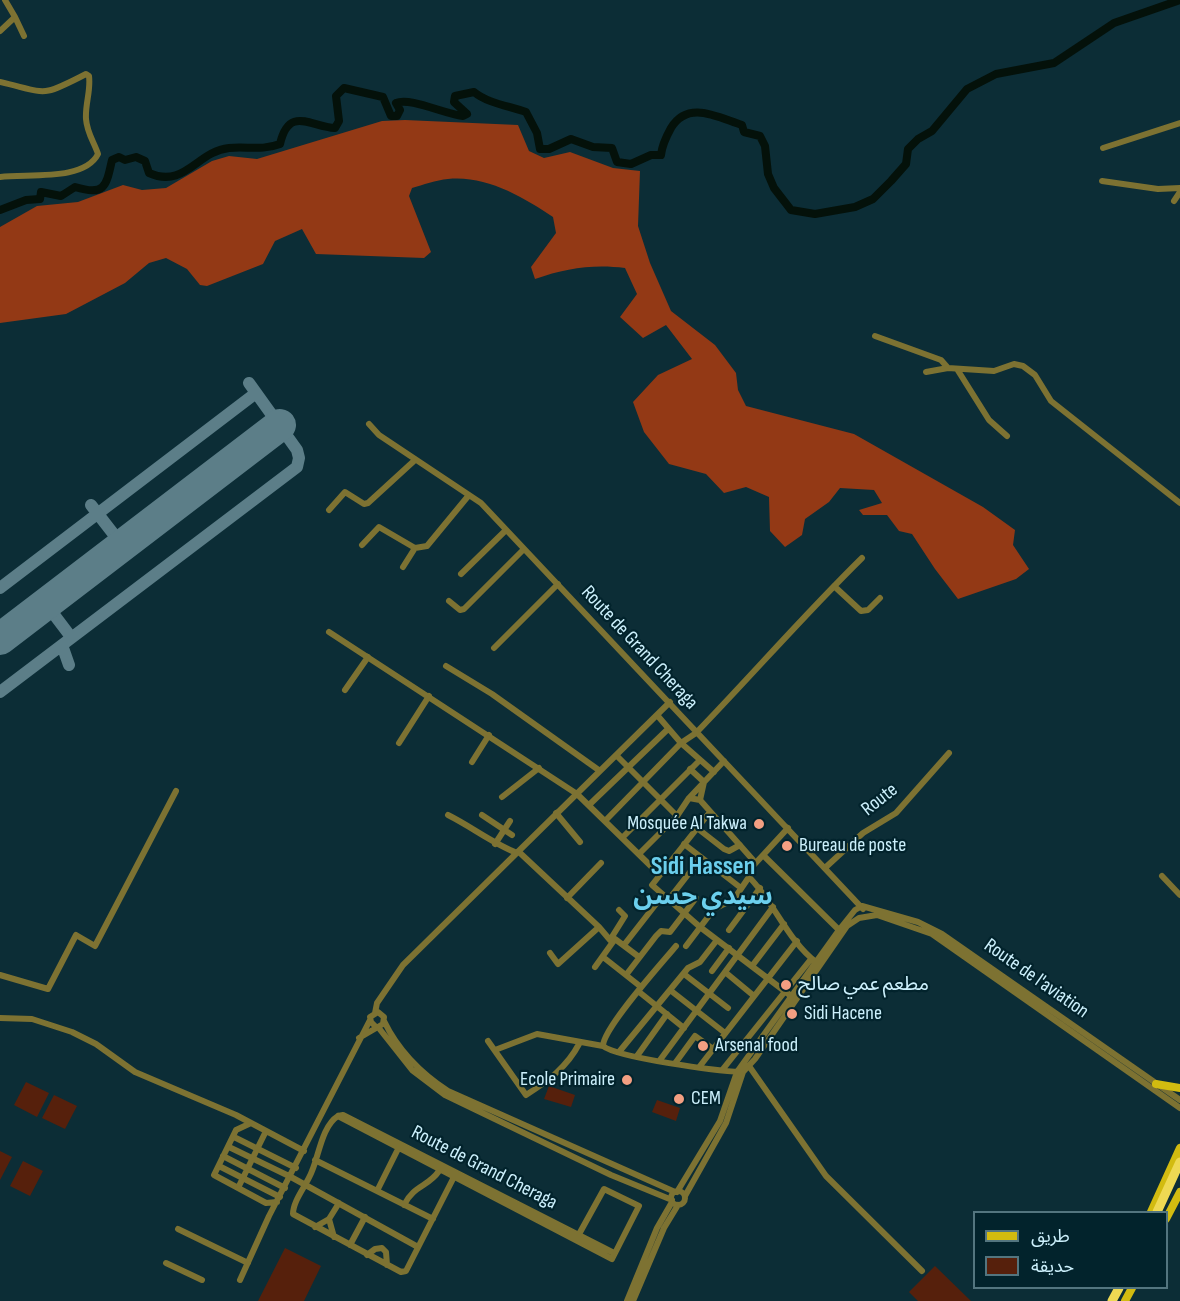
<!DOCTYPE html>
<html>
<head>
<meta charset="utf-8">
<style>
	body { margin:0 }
	#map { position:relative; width:1180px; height:1301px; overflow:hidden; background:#0c2d36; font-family:"Sofia Sans Condensed","Noto Sans Arabic",sans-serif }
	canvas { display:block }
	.legend { position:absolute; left:973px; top:1211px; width:195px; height:78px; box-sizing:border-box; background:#02232c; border:2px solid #53757f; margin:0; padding:8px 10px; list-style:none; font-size:18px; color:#ccf0fc }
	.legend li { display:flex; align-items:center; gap:12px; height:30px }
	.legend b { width:30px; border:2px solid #53757f }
</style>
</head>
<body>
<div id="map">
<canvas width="1180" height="1301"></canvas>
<ul class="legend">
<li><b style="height:8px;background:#d2bb10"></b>طريق</li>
<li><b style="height:16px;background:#56200c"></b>حديقة</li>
</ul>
</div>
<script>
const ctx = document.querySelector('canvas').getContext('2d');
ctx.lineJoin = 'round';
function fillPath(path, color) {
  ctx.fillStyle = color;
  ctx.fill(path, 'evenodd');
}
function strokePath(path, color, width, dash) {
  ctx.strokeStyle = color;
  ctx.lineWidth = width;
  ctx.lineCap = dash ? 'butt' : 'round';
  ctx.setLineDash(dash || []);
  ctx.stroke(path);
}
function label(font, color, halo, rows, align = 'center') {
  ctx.font = font + ' "Sofia Sans Condensed","Noto Sans Arabic",sans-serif';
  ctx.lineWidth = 4.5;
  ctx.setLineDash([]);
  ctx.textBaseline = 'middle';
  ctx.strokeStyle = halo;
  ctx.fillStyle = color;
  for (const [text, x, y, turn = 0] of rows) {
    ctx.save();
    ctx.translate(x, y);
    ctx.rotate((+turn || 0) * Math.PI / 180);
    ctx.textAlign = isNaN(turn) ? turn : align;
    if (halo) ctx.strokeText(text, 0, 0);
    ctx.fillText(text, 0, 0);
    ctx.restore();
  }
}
const green = new Path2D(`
	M 26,1082 L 49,1093 L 37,1117 L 14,1105 Z
	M 549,1086 L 575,1095 L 571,1107 L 544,1099 Z
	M 54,1095 L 77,1106 L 65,1129 L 42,1118 Z
	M 657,1100 L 680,1108 L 676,1121 L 652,1112 Z
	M 0,1151 L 12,1157 L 0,1180 Z
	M 23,1161 L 43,1171 L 30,1196 L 10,1186 Z
	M 285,1248 L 321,1266 L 304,1301 L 258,1301 Z
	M 935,1266 L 971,1301 L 918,1301 L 909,1292 Z`);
const forest = new Path2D(`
	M 405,120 L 518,125 L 529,151 L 544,158 L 570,152 L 613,168 L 640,171 L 638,226 L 650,263 L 671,311 L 715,345 L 736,373 L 738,390 L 746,406 L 854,434 L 983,507 L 1015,530 L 1013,545 L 1029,569 L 1016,579 L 958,599 L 935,569 L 912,534 L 899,531 L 887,515 L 863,515 L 859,510 L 882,503 L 874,490 L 840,488 L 829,502 L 805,519 L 802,535 L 785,547 L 770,531 L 769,497 L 746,487 L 724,493 L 706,474 L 669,464 L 644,432 L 633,402 L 658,375 L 692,359 L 666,325 L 643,338 L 620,317 L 637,294 L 625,268 C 594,264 566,268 535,279 L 531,267 L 556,233 L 553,217 C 523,197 486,175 448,179 C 436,180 423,185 412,188 L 409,196 L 431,252 L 424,258 L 316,254 L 302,229 L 275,241 L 263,264 L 207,286 L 200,285 L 187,269 L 166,258 L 149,263 L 125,283 L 66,314 L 0,323 L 0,227 L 37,206 L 78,202 L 123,185 L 142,190 L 166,188 L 212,161 L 229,156 L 257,159 L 382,121 Z`);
const river = new Path2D(`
	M 0,210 L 26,200 L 40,199 L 41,192 L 61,196 L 75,187 C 105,196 106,187 112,160 L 119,157 L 125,160 L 136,157 L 145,161 L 149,173 C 185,189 197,151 229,148 C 247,146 261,151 280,144 C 289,105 311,127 335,128 L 339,121 L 336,96 L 344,88 L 383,97 L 391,116 L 397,116 L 400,110 L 396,103 C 410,97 444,114 463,116 L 467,114 L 454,102 L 455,96 L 474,92 C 487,103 509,106 526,112 L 537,133 L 540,149 L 549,149 L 571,139 L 593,147 L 612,148 L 617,162 L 631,164 L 651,155 L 661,155 C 662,145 666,137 671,128 C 688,100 717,117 742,125 L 744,132 L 760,136 L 765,146 L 768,174 L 774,188 L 791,210 L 815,214 L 855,207 L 873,199 L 891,181 L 906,164 L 908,149 L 918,139 L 932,131 L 967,89 L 996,74 L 1054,63 L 1114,23 L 1180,0`);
const taxiway = new Path2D(`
	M 91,505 L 122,545
	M 0,588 L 256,393
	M 46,604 L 71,637
	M 62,645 L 69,665
	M 0,692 L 297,467 L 299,458 L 297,450 L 249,383`);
const runway = new Path2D(`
	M 0,639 L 280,425`);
const minor = new Path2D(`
	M 15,17 L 24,36
	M 0,31 L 15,17 L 5,0
	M 0,82 C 48,93 40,98 86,74 L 89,76 C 91,91 85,104 86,119 C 87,133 94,142 98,154 C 84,182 26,173 0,177
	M 1103,148 L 1180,123
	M 1102,181 L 1158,189 L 1180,188
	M 1174,201 L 1180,192
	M 875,336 L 941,360 L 948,368
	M 957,369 L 989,420 L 1007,436
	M 926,372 L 948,368 L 994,371 L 1014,364 L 1023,366 L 1035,375 L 1051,401 L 1180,503
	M 369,424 L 379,435 L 481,503 L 863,909
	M 329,510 L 345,492 L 364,504 L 368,503 L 415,460
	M 362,545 L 379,527 L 415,548 L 427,546 L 469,495
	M 403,567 L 415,548
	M 461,574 L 506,530
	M 834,586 L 861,611 L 868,610 L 880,598
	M 449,601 L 460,610 L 464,609 L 524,549
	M 329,632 L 577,794 L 660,875
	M 494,648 L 558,584
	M 446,666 L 492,694 L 600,771
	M 345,690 L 368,657
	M 657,715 L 681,743 L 714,772
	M 399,743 L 429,696
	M 617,756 L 677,816
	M 472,762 L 489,735
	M 690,769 L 704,782 L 700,800 L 753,860 L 749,877 C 774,902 788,941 816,962
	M 502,797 L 539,768
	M 689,798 L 724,761
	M 589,805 L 668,729
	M 710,812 L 652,885 L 700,927 L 795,999
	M 556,813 L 580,842
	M 448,815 C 472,827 492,843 517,853
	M 482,815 L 512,835
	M 605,821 L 681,743 L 696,733 C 752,675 805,614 862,558
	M 697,828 L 724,849 L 729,851 L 740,845
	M 622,838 L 700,760
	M 495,844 L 510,821
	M 684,844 L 741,888
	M 519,852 L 599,927 L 610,940 L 625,916 L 619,910
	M 639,854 L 677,816 L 689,798 L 700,800
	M 763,855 L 839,930
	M 752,867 L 788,828
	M 826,867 L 863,833 L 896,813 L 949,753
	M 1162,876 L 1180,895
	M 567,898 L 601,863
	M 669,899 L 701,858
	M 729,930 L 760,888
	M 624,945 L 663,895
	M 676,946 C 662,963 603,1028 603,1046 C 618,1058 718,1071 741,1072
	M 686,946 L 714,909 L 734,899 L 749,877
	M 550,953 L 558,964 L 599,927
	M 603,957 L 641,987
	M 752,966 L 784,924
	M 595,967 L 615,939 L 639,957
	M 712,971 L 729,948
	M 725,972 L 754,996
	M 684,974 L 728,1008
	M 0,975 L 48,989 L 76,935 L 95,946 L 176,791
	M 626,975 L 656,936 L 661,931 L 670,932 L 696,898
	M 670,990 L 725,1033
	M 638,991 L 684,1028
	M 375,1013 L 377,1003 L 403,965 L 670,702
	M 0,1018 L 32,1019 L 72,1032 L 96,1044 L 135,1072 L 236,1115 L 304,1151
	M 384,1021 C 398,1050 422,1074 448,1091 L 675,1192
	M 378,1027 L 412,1070 L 445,1095 L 611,1175 L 672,1200
	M 359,1038 L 383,1024 L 384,1017 L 378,1012 L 370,1017 L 371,1022 L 376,1027
	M 488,1041 L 526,1095 C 548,1081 567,1067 579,1044
	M 495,1050 L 537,1034 L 603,1046
	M 619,1052 L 688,968 L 700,962 L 717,940
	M 637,1056 L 667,1014
	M 660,1060 L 773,907
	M 676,1062 L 695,1036 L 713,1049
	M 700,1066 L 797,941
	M 749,1066 L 826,1176 L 922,1271
	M 723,1069 L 811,959
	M 338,1116 L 612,1259 L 639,1206 L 604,1189 L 578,1236
	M 338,1116 C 322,1126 319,1155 312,1171 C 307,1185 293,1200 293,1214 L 401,1272 L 406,1271 L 456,1173
	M 338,1116 L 343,1115 L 614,1253
	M 251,1123 L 236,1130 L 214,1175 L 266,1203 L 277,1202
	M 234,1137 L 296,1168
	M 229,1147 L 291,1177 L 418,1247
	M 223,1156 L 285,1188
	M 315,1160 L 433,1219
	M 219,1166 L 280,1197
	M 238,1188 L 266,1131
	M 377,1191 L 398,1149
	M671 1198a7 7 0 1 1 14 0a7 7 0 1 1-14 0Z
	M 677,1192 L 720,1121 L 737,1072 L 839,930 L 855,910 L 862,906 L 918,922 L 942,934 L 1180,1100
	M 685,1196 L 726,1123 L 743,1072 L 755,1059 L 847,926 L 859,918 L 877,915 L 932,934 L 1180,1108
	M 404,1205 C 414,1185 428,1187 439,1171
	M 329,1219 L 334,1237
	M 315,1227 L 329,1219 L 339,1203
	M 178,1229 L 248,1263
	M 350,1245 L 365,1217
	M 367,1255 L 375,1249 L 382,1248 L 386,1252 L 387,1265
	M 166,1263 L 202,1280
	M 240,1280 L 269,1216 L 370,1020
	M 627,1301 L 657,1228 L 672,1202
	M 633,1301 L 664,1228 L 678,1205`);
const major = new Path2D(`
	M 1156,1084 L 1180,1088
	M 1151,1212 L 1180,1148
	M 1166,1219 L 1180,1192
	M 1125,1301 L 1132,1288`);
const highway = new Path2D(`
	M 1157,1212 L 1180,1162
	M 1112,1301 L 1119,1288`);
const markers = [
	[759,824,6,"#f39f82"],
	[787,846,6,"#f39f82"],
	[786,985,6,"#f39f82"],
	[792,1014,6,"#f39f82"],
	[703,1046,6,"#f39f82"],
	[627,1080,6,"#f39f82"],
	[679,1099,6,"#f39f82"]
];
const streetNames = [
	["Route de Grand Cheraga",639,648,47],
	["Route",880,800,-38],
	["Route de l'aviation",1036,979,35],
	["Route de Grand Cheraga",484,1168,27]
];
const poiNames = [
	["Mosquée Al Takwa",747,824,"right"],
	["Bureau de poste",799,846],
	["مطعم عمي صالح",798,985],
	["Sidi Hacene",804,1014],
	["Arsenal food",715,1046],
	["Ecole Primaire",615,1080,"right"],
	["CEM",691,1099]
];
const districtNames = [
	["Sidi Hassen",703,867],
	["سيدي حسن",703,897]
];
fillPath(green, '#56200c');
fillPath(forest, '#933915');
strokePath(river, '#04110a', 8);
strokePath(taxiway, '#5c7e88', 12);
strokePath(runway, '#5c7e88', 32);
strokePath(minor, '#7d7232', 6);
strokePath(major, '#d2bb10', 8);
strokePath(highway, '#eed953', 9);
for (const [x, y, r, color] of markers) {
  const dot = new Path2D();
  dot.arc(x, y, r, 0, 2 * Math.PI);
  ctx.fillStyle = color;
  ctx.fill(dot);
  strokePath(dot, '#02232c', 2);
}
label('20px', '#ccf0fc', '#02232c', streetNames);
label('20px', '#ccf0fc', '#02232c', poiNames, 'left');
label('bold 26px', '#6bcfed', '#02232c', districtNames);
</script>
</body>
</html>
